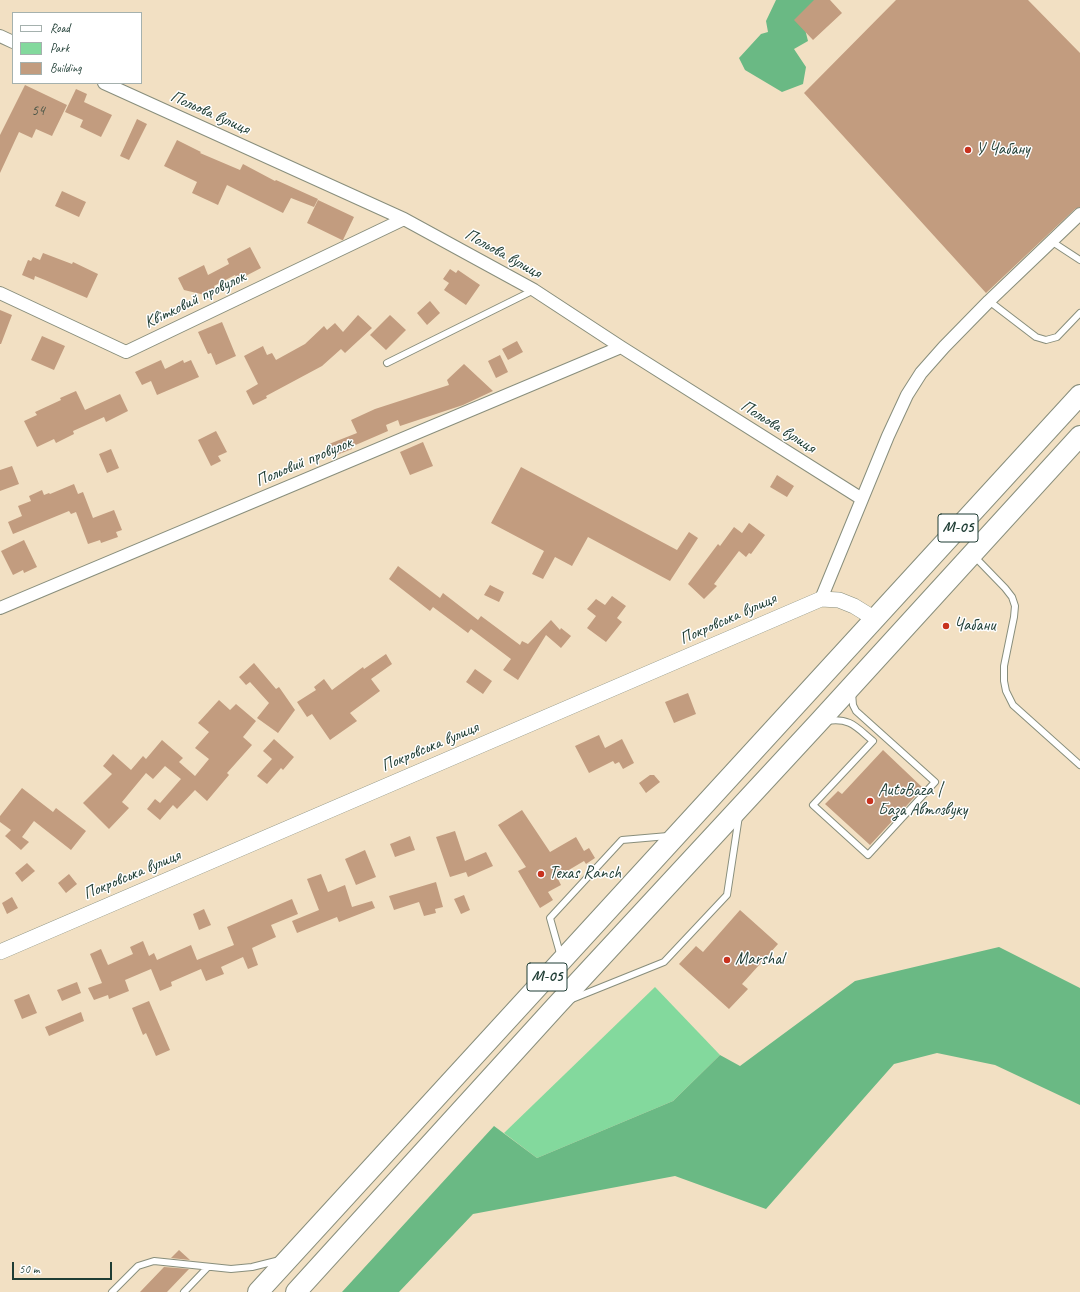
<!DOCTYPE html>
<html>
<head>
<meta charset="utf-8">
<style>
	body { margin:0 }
	#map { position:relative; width:1080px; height:1292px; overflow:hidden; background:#f2e0c3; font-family:Caveat,sans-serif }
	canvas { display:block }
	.legend { position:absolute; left:12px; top:12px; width:130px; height:72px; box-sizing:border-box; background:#fff; border:1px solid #a5b1ae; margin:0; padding:5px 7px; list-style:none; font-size:12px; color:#1f3d34 }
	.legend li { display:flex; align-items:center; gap:8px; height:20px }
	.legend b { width:20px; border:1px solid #a5b1ae }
	.scale { position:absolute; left:12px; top:1262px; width:100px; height:18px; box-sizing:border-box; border:2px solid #1f3d34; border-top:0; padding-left:5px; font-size:12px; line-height:14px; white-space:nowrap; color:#1f3d34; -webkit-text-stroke:3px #fff; paint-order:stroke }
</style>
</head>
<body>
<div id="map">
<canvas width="1080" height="1292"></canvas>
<ul class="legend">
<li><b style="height:5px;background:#fff"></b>Road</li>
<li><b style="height:11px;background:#83d99d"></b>Park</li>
<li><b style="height:11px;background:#c29c7f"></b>Building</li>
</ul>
<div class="scale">50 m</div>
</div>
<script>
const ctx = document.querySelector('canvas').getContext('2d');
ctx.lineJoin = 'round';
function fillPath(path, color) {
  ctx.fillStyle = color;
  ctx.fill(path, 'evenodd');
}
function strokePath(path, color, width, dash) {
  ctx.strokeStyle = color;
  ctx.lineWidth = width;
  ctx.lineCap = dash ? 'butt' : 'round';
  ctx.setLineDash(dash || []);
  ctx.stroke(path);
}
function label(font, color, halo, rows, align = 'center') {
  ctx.font = font + ' Caveat,sans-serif';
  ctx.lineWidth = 3;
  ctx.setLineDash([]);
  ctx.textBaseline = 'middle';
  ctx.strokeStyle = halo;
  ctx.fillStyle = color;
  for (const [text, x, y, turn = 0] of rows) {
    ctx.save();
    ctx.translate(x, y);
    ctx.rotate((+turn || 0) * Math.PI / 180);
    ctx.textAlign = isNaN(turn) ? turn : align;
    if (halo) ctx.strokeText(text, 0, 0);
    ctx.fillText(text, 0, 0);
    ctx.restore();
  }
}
const green = new Path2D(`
	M 655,987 L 720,1055 L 673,1101 L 537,1158 L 504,1133 Z`);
const forest = new Path2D(`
	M 776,0 L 817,0 L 804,25 L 808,41 L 794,49 L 806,67 L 803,84 L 782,92 L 745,70 L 739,58 L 761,34 L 768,32 L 766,21 Z
	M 999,947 L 1080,988 L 1080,1105 L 995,1065 L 937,1053 L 894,1064 L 766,1209 L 675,1176 L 473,1214 L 399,1292 L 342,1292 L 494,1126 L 537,1158 L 673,1101 L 720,1055 L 740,1066 L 855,981 Z`);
const building = new Path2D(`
	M 814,0 L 830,0 L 842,13 L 813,40 L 794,20 Z
	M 896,0 L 1028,0 L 1080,53 L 1080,207 L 1075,209 L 986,293 L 804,93 Z
	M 25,85 L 67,105 L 52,136 L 36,129 L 32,138 L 19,132 L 0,173 L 0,135 Z
	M 76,89 L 87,94 L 84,102 L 112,115 L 101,137 L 80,127 L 83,120 L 65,112 Z
	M 137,119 L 147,124 L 129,160 L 120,156 Z
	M 177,140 L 201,152 L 200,153 L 240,170 L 243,164 L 275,181 L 276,180 L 318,199 L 314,207 L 291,198 L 283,213 L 227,185 L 218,205 L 192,193 L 197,182 L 164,166 Z
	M 62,191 L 86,202 L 79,217 L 55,206 Z
	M 318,200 L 354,217 L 343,240 L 342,240 L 307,223 Z
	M 250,247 L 261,268 L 238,280 L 235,275 L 214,286 L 216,290 L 205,295 L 184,290 L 178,278 L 204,265 L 208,275 L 229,264 L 227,259 Z
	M 43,253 L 72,264 L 73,262 L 98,274 L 87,298 L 45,280 L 35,276 L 34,280 L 22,275 L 28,260 L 31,261 L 33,257 L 40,260 Z
	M 450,269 L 456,273 L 458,270 L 480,285 L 466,305 L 444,290 L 449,283 L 443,279 Z
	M 430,301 L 440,313 L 427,325 L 417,313 Z
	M 0,310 L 12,315 L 1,344 L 0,344 Z
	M 358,315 L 372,328 L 345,353 L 341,349 L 322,366 L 266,396 L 267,398 L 253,405 L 246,391 L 258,384 L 244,356 L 263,346 L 267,355 L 272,353 L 276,360 L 305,344 L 324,326 L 327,330 L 335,323 L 343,332 Z
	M 390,315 L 406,330 L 386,350 L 370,335 Z
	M 222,322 L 236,356 L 216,365 L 211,353 L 208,354 L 198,332 Z
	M 42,336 L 65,346 L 54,370 L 31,360 Z
	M 517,341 L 523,352 L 508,360 L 502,349 Z
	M 500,355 L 508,372 L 496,378 L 488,361 Z
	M 161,360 L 165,369 L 183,360 L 184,363 L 191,360 L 199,377 L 157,395 L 151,381 L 142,385 L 135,372 Z
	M 464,364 L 493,391 L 463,405 L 400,426 L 398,420 L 386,425 L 388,431 L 351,447 L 352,449 L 334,456 L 329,444 L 357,433 L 351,420 L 375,409 L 449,385 L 447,380 Z
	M 76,391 L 85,410 L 120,394 L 128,411 L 106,422 L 104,417 L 73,431 L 74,434 L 56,443 L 54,439 L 37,447 L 24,421 L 37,415 L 35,412 L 61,400 L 60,398 Z
	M 216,431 L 227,452 L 218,456 L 221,461 L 211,466 L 198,440 Z
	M 423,442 L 433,466 L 410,475 L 400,452 Z
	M 111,449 L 119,468 L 107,473 L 99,454 Z
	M 12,466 L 19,484 L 0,491 L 0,470 Z
	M 521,467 L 677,550 L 689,532 L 698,538 L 670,581 L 588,537 L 572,566 L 555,557 L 543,579 L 532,574 L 544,551 L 491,523 Z
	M 777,475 L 794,486 L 787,497 L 770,487 Z
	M 74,484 L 78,494 L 83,492 L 93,518 L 114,510 L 122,530 L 116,532 L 118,537 L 101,543 L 100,540 L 88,544 L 76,512 L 71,514 L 69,511 L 13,534 L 8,522 L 22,516 L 18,506 L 31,501 L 29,496 L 42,490 L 44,495 L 49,493 L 50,494 Z
	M 749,523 L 765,535 L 751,554 L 749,553 L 746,557 L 739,551 L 714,584 L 717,586 L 704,599 L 688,584 L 718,544 L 720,546 L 734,527 L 742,533 Z
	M 24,540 L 37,567 L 24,573 L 23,570 L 13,575 L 1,551 Z
	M 398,566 L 440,598 L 443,593 L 478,620 L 481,616 L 520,645 L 522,641 L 528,644 L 551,620 L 560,630 L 561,628 L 571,636 L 561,648 L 546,635 L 518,680 L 503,670 L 511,659 L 471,629 L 468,633 L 433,607 L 430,611 L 389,579 Z
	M 490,585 L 504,592 L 499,602 L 484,595 Z
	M 612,596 L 626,606 L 617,618 L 622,622 L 606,642 L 587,628 L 596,616 L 587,609 L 596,599 L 605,605 Z
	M 386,654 L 392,664 L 371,679 L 380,691 L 350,713 L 357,721 L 330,740 L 312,714 L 307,717 L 297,702 L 316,690 L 314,687 L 324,679 L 332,690 L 363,667 L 364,669 Z
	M 254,663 L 276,689 L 279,687 L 295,710 L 278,733 L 257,718 L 269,703 L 250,682 L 246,685 L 239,677 Z
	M 475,669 L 492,681 L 483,694 L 466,682 Z
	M 688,693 L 696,714 L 674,723 L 665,702 Z
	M 219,700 L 230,710 L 236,704 L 256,721 L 243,737 L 252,745 L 227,773 L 229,775 L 207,801 L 195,790 L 177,809 L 173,805 L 160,820 L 147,809 L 155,799 L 160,803 L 181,779 L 165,766 L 153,779 L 146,773 L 122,802 L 129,808 L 109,829 L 83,803 L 112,774 L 103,766 L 113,754 L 131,770 L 143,756 L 146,759 L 162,740 L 183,758 L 179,762 L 195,776 L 209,759 L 195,748 L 209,732 L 198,723 Z
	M 599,735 L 605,748 L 622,739 L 634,763 L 623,769 L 619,762 L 615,764 L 613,761 L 589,773 L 575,746 Z
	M 274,739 L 294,757 L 283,770 L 281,768 L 267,784 L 257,776 L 272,759 L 263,751 Z
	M 883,750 L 923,788 L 870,845 L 825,804 L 838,791 L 842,794 Z
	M 650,775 L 654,775 L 660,782 L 646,793 L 639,783 Z
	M 22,788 L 53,812 L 56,808 L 86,831 L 71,850 L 34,821 L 22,837 L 29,842 L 21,850 L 5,836 L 11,830 L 0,822 L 0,816 Z
	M 522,810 L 550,852 L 576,837 L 584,851 L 589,848 L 595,858 L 586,864 L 584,861 L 557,877 L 561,885 L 548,892 L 553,900 L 540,908 L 518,871 L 526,867 L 498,825 Z
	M 455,831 L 465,861 L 486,852 L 493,866 L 468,877 L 466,872 L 450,877 L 436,837 Z
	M 410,836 L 415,850 L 395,857 L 390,844 Z
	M 365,850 L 376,877 L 356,885 L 345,859 Z
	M 27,863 L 35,871 L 22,882 L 15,873 Z
	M 69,874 L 77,884 L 66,893 L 58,883 Z
	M 321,874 L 328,892 L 345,885 L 352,907 L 372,901 L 375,908 L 339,922 L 337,917 L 297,933 L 292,921 L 319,910 L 307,879 Z
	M 436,882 L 443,907 L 435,909 L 436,913 L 424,916 L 419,902 L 394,910 L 389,896 Z
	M 464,895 L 470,910 L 461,914 L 454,899 Z
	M 12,897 L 18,908 L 7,914 L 2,903 Z
	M 292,899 L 298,914 L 271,925 L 276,937 L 252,948 L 258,965 L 248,969 L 243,957 L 221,967 L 224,974 L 206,981 L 201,969 L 171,982 L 172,986 L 160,991 L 151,969 L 125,980 L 129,991 L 109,999 L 108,995 L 94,1000 L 88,988 L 102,983 L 90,954 L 101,949 L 108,965 L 133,954 L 130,947 L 143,941 L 149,956 L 154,953 L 157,960 L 191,945 L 197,960 L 234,945 L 227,927 Z
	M 204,909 L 211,925 L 199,930 L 193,914 Z
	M 740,910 L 778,944 L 742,984 L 748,989 L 729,1009 L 679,964 L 696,946 L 703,952 Z
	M 77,982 L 81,993 L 62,1001 L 57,990 Z
	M 29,994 L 37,1013 L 22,1019 L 14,1000 Z
	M 149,1001 L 170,1050 L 156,1056 L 146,1033 L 143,1035 L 132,1008 Z
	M 81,1012 L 84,1021 L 49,1036 L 45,1027 Z
	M 179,1250 L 190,1260 L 171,1258 Z
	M 164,1267 L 189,1269 L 167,1292 L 140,1292 Z`);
const service = new Path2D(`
	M 1051,241 L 1080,260
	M 989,301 L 1036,337 L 1046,340 L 1057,337 L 1080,313
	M 387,363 L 534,290
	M 973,555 L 1005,588 L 1012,597 L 1015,606 L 1014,617 L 1004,666 L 1004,681 L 1006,691 L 1013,705 L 1080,765
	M 827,721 C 850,717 857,728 873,741 L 813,805 L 868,855 L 935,782 L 856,711 L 853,705 L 852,693
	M 561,957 L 550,918 L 622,840 L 668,836
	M 572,999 L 664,962 L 727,895 L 739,816
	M 112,1292 L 138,1266 L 154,1261 L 231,1269 L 252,1267 L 280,1260
	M 184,1292 L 207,1268`);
const minor = new Path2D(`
	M 0,36 L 13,42
	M 104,83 L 404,219 L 534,290 L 621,347 L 862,499
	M 0,293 L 126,352 L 404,219
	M 821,599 L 888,436 L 907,395 L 921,373 L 944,347 L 989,301 L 1080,214
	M 0,608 L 621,347`);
const tertiary = new Path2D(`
	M 0,952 L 821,599 L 839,600 L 854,606 L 875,619`);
const trunk = new Path2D(`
	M 258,1292 L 1080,395
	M 296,1292 L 556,1006 L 818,723 L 1080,436`);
const markers = [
	[968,150,4,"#c8321e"],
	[946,626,4,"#c8321e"],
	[870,801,4,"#c8321e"],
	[541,874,4,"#c8321e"],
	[727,960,4,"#c8321e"]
];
const numberNames = [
	["54",38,111]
];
const shields = [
	[958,528,40],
	[547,977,40]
];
const shieldNames = [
	["М-05",958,528],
	["М-05",547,977]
];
const streetNames = [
	["Польова вулиця",210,113,24],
	["Польова вулиця",503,254,29],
	["Квітковий провулок",195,300,-26],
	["Польова вулиця",778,427,32],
	["Польовий провулок",304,462,-23],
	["Покровська вулиця",728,619,-24],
	["Покровська вулиця",430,747,-23],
	["Покровська вулиця",132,875,-23]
];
const poiNames = [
	["У Чабану",976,150],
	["Чабани",954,626],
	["AutoBaza |",878,791],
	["База Автозвуку",878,811],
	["Texas Ranch",549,874],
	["Marshal",735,960]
];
fillPath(green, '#83d99d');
fillPath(forest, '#6ab984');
fillPath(building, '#c29c7f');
strokePath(service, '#888e7c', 8);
strokePath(minor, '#888e7c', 14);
strokePath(tertiary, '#888e7c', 16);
strokePath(trunk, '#888e7c', 22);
strokePath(service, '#fff', 6);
strokePath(minor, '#fff', 12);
strokePath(tertiary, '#fff', 15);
strokePath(trunk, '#fff', 20);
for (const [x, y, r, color] of markers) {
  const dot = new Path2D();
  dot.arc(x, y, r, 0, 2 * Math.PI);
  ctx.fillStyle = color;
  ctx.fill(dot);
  strokePath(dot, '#fff', 1.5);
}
label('15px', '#485547', null, numberNames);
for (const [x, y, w] of shields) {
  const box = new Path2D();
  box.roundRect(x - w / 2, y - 14, w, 28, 3);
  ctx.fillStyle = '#fff';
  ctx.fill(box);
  strokePath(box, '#1f3d34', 1);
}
label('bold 16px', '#1f3d34', null, shieldNames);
label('17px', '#1f3d34', '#fff', streetNames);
label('17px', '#1f3d34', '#fff', poiNames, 'left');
</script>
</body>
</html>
